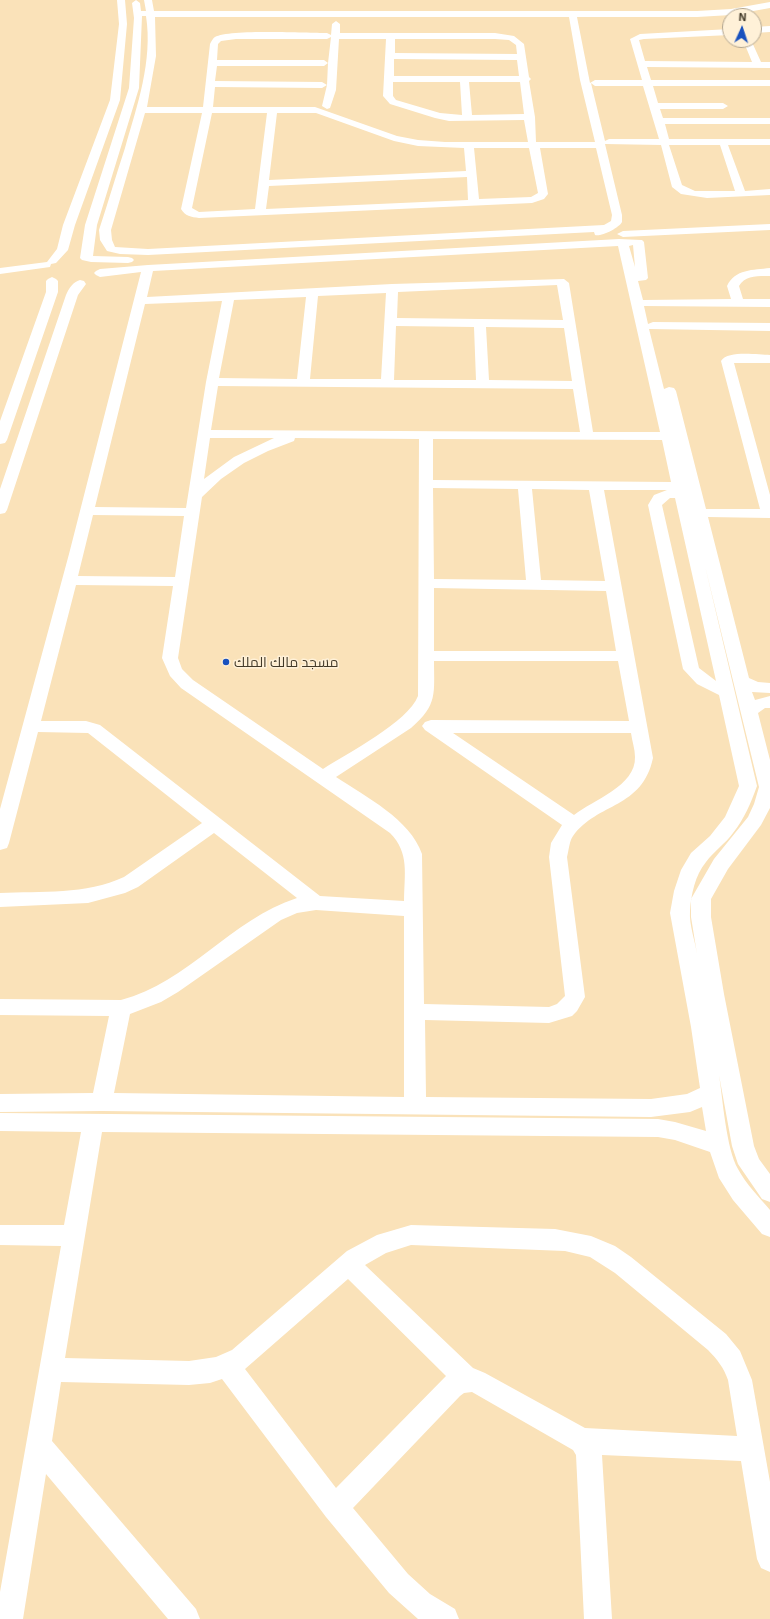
<!DOCTYPE html>
<html>
<head>
<meta charset="utf-8">
<style>
	body { margin:0 }
	#map { position:relative; width:770px; height:1619px; overflow:hidden; background:#fae2b9; font-family:"Exo 2",sans-serif }
	canvas { display:block }
	.north { position:absolute; left:722px; top:8px; width:40px; height:40px; box-sizing:border-box; background:#fff1d8; border:1px solid #b3a792; border-radius:50%; rotate:3deg; font-size:11px; font-weight:700; line-height:16px; text-align:center; color:#423928 }
	.north::after { content:''; display:block; margin:auto; width:14px; height:18px; background:#1951be; clip-path:polygon(50% 0,100% 100%,50% 72%,0 100%) }
</style>
</head>
<body>
<div id="map">
<canvas width="770" height="1619"></canvas>
<div class="north">N</div>
</div>
<script>
const ctx = document.querySelector('canvas').getContext('2d');
ctx.lineJoin = 'round';
function fillPath(path, color) {
  ctx.fillStyle = color;
  ctx.fill(path, 'evenodd');
}
function strokePath(path, color, width, dash) {
  ctx.strokeStyle = color;
  ctx.lineWidth = width;
  ctx.lineCap = dash ? 'butt' : 'round';
  ctx.setLineDash(dash || []);
  ctx.stroke(path);
}
function label(font, color, halo, rows, align = 'center') {
  ctx.font = font + ' "Exo 2",Cairo,sans-serif';
  ctx.lineWidth = 3;
  ctx.setLineDash([]);
  ctx.textBaseline = 'middle';
  ctx.strokeStyle = halo;
  ctx.fillStyle = color;
  for (const [text, x, y, turn = 0] of rows) {
    ctx.save();
    ctx.translate(x, y);
    ctx.rotate((+turn || 0) * Math.PI / 180);
    ctx.textAlign = isNaN(turn) ? turn : align;
    if (halo) ctx.strokeText(text, 0, 0);
    ctx.fillText(text, 0, 0);
    ctx.restore();
  }
}
const minor = new Path2D(`
	M 117,0 L 125,0 L 127,24 L 120,100 L 75,225 L 68,250 L 56,263 L 51,264 L 50,267 L 0,274 L 0,268 L 47,262 L 57,249 L 63,225 L 110,100 L 119,24 Z
	M 136,0 L 140,3 L 141,11 L 146,11 L 144,0 L 152,0 L 154,11 L 697,11 L 731,9 L 770,2 L 770,8 L 731,15 L 697,17 L 577,17 L 590,83 L 595,80 L 642,80 L 630,39 L 640,34 L 730,29 L 730,35 L 644,39 L 639,40 L 645,61 L 752,62 L 743,40 L 751,40 L 761,62 L 770,62 L 770,68 L 647,67 L 651,80 L 770,80 L 770,86 L 653,86 L 658,103 L 723,103 L 728,106 L 723,109 L 660,109 L 663,118 L 770,118 L 770,124 L 665,124 L 669,139 L 770,139 L 770,145 L 728,145 L 745,191 L 770,189 L 770,195 L 707,198 L 681,194 L 672,187 L 661,145 L 605,144 L 622,215 C 622,217 622,220 622,222 C 619,228 601,237 595,235 L 594,232 L 148,255 L 120,254 L 107,251 L 100,240 L 99,230 C 108,203 116,175 125,148 C 137,106 153,61 146,16 L 142,16 L 139,88 L 97,225 L 93,256 L 128,257 L 132,258 L 134,260 L 132,262 L 128,263 L 91,262 L 82,260 L 80,258 L 85,225 L 129,88 L 134,18 L 132,3 ZM 155,17 L 569,17 L 580,80 L 595,142 L 536,142 L 535,117 L 529,81 L 531,79 L 529,77 L 524,44 L 514,36 L 495,33 L 340,33 L 340,24 L 336,21 L 332,24 L 331,35 L 327,33 C 307,33 229,29 215,37 C 213,38 211,42 210,44 L 203,107 L 147,107 L 156,56 ZM 331,37 L 328,63 L 324,60 L 217,60 L 218,44 L 221,41 L 236,39 L 327,39 ZM 339,39 L 386,39 L 383,96 L 390,104 L 435,118 L 449,121 L 524,120 L 528,142 L 445,142 L 418,140 L 397,136 L 315,107 L 213,107 L 215,87 L 322,88 L 327,85 L 322,106 L 327,109 L 330,108 L 336,90 ZM 395,39 L 495,39 L 509,40 L 516,45 L 517,54 L 395,53 ZM 394,59 L 517,60 L 519,76 L 394,76 ZM 328,63 L 327,85 L 322,82 L 215,81 L 217,66 L 324,66 ZM 393,82 L 460,82 L 462,115 L 440,113 L 396,100 L 393,96 ZM 469,82 L 520,82 L 524,114 L 472,115 ZM 591,83 L 595,86 L 643,86 L 659,139 L 609,139 L 605,141 ZM 145,113 L 202,113 L 181,209 C 185,216 191,217 199,218 L 532,203 L 544,199 L 548,194 L 540,148 L 596,148 L 612,215 L 611,221 L 604,225 L 148,249 L 115,247 L 112,240 L 111,230 ZM 212,113 L 267,113 L 255,209 L 199,212 L 192,208 ZM 277,113 L 316,113 L 394,141 L 418,146 L 464,148 L 466,171 L 269,180 ZM 669,145 L 720,145 L 735,191 L 695,191 L 682,185 ZM 474,148 L 529,148 L 538,193 L 531,197 L 479,199 ZM 467,177 L 468,200 L 266,209 L 269,186 Z
	M 770,26 L 770,32 L 754,33 L 754,27 Z
	M 770,224 L 770,230 L 623,237 L 617,234 L 623,231 Z
	M 619,239 L 642,240 L 644,242 L 648,278 L 646,280 L 638,281 L 643,300 L 731,299 L 727,286 C 735,269 753,270 770,268 L 770,276 C 759,276 745,275 739,286 L 743,299 L 770,299 L 770,307 L 644,306 L 648,324 L 653,322 L 770,323 L 770,331 L 649,329 L 664,389 L 669,387 L 674,388 L 676,391 L 706,509 L 760,509 L 721,361 C 728,350 758,355 770,355 L 770,363 L 734,363 L 770,495 L 770,518 L 708,517 L 749,678 L 758,682 L 770,683 L 770,693 L 752,692 L 755,700 L 770,696 L 770,708 L 765,708 L 758,713 L 770,760 L 770,808 L 761,825 L 728,869 L 711,899 L 711,917 L 724,994 L 754,1146 L 759,1159 L 770,1174 L 770,1202 L 762,1199 L 738,1164 L 732,1146 L 719,1075 C 723,1100 726,1148 738,1169 C 746,1184 759,1197 770,1210 L 770,1237 L 762,1234 L 733,1200 L 719,1178 L 710,1152 L 675,1140 L 658,1137 L 102,1132 L 65,1358 L 189,1361 L 216,1357 L 232,1350 L 347,1251 L 377,1235 L 411,1225 L 555,1229 L 591,1236 L 615,1246 L 631,1257 L 726,1334 L 740,1351 L 752,1380 L 770,1482 L 770,1572 L 761,1568 L 757,1559 L 741,1461 L 602,1455 L 612,1619 L 584,1619 L 576,1455 L 573,1450 L 472,1392 L 464,1393 L 460,1396 L 353,1508 L 408,1574 L 430,1594 L 455,1609 L 459,1619 L 418,1619 L 389,1593 L 326,1517 L 222,1379 L 210,1383 L 189,1385 L 61,1382 L 52,1441 L 196,1609 L 200,1619 L 168,1619 L 46,1474 L 23,1619 L 0,1619 L 0,1592 L 61,1246 L 0,1245 L 0,1225 L 64,1225 L 81,1132 L 0,1131 L 0,1113 L 658,1119 L 675,1122 L 706,1131 L 702,1107 L 690,1112 L 651,1117 L 102,1111 L 0,1112 L 0,1094 L 93,1093 L 109,1016 L 0,1015 L 0,999 L 121,1000 C 188,983 231,919 297,898 L 214,833 L 138,887 L 125,893 L 88,903 L 0,907 L 0,893 C 41,891 86,895 124,877 L 202,823 L 88,733 L 38,732 L 9,843 L 7,848 L 0,850 L 0,809 L 69,554 L 141,272 L 100,277 L 96,275 L 94,273 L 96,271 L 100,269 L 148,265 ZM 633,245 L 635,267 L 629,246 ZM 618,246 L 660,432 L 593,432 L 569,283 L 564,279 L 392,284 L 147,297 L 153,271 ZM 557,285 L 563,320 L 397,318 L 398,292 ZM 386,293 L 381,379 L 310,379 L 318,296 ZM 306,297 L 297,379 L 219,378 L 234,300 ZM 222,301 L 206,382 L 186,508 L 95,507 L 145,304 ZM 396,326 L 474,327 L 476,380 L 394,380 ZM 486,327 L 564,328 L 572,381 L 489,380 ZM 218,386 L 573,389 L 580,432 L 211,430 ZM 210,438 L 274,438 L 234,457 L 204,479 ZM 295,438 L 419,439 L 418,696 C 408,722 348,753 323,769 L 193,680 L 182,669 L 178,658 L 202,497 L 221,479 L 244,463 L 268,451 L 294,441 ZM 433,439 L 662,440 L 671,482 L 433,480 ZM 433,488 L 518,489 L 526,580 L 434,579 ZM 532,489 L 589,490 L 605,581 L 541,580 ZM 604,490 L 667,490 L 654,495 L 648,505 L 683,669 L 697,684 L 719,695 L 739,786 L 725,817 L 710,836 L 691,853 L 681,870 L 674,891 L 670,913 L 691,1027 L 700,1088 L 687,1094 L 651,1099 L 426,1097 L 425,1020 L 549,1023 L 572,1016 L 577,1011 L 585,997 L 567,857 C 569,850 569,842 573,836 C 598,802 642,809 653,758 ZM 670,498 L 675,498 L 716,681 L 699,668 L 662,505 ZM 93,515 L 184,516 L 175,577 L 78,576 ZM 705,566 L 759,787 L 754,804 L 748,817 L 714,859 L 691,899 L 691,917 L 697,954 C 695,940 689,925 690,911 C 691,895 695,875 706,862 C 714,851 725,844 733,833 C 744,819 751,803 757,786 ZM 76,585 L 173,586 L 162,658 L 170,676 L 181,688 L 390,833 C 410,853 404,875 404,901 L 320,896 L 100,725 L 86,721 L 41,721 ZM 434,588 L 606,591 L 616,651 L 434,651 ZM 434,661 L 618,661 L 629,721 L 431,720 L 425,722 L 422,726 L 425,730 L 562,825 L 551,843 L 549,857 L 565,996 L 557,1004 L 549,1007 L 424,1004 L 422,854 C 410,819 366,797 336,777 L 411,728 C 438,705 434,693 434,661 ZM 453,733 L 631,733 C 632,741 635,749 635,757 C 636,786 593,800 574,815 ZM 316,910 L 404,916 L 404,1097 L 114,1093 L 130,1014 L 161,1002 L 178,992 L 281,920 L 297,913 ZM 411,1245 L 565,1251 L 590,1257 L 615,1273 L 708,1350 C 717,1359 724,1368 728,1380 L 737,1436 L 585,1428 L 485,1373 L 473,1368 L 365,1265 L 386,1253 ZM 348,1279 L 446,1376 L 336,1488 L 245,1369 Z
	M 52,277 L 56,279 L 58,281 L 58,292 L 7,440 L 5,443 L 0,444 L 0,421 L 46,292 L 46,281 L 48,279 Z
	M 80,280 L 84,281 L 86,284 L 78,295 L 7,510 L 5,513 L 0,514 L 0,489 L 66,295 C 69,288 73,282 80,280 Z`);
const markers = [
	[226,662,4,"#1951be"]
];
const poiNames = [
	["مسجد مالك الملك",234,662]
];
fillPath(minor, '#fff');
for (const [x, y, r, color] of markers) {
  const dot = new Path2D();
  dot.arc(x, y, r, 0, 2 * Math.PI);
  ctx.fillStyle = color;
  ctx.fill(dot);
  strokePath(dot, '#fff1d8', 1.5);
}
label('14px', '#423928', '#fff1d8', poiNames, 'left');
</script>
</body>
</html>
